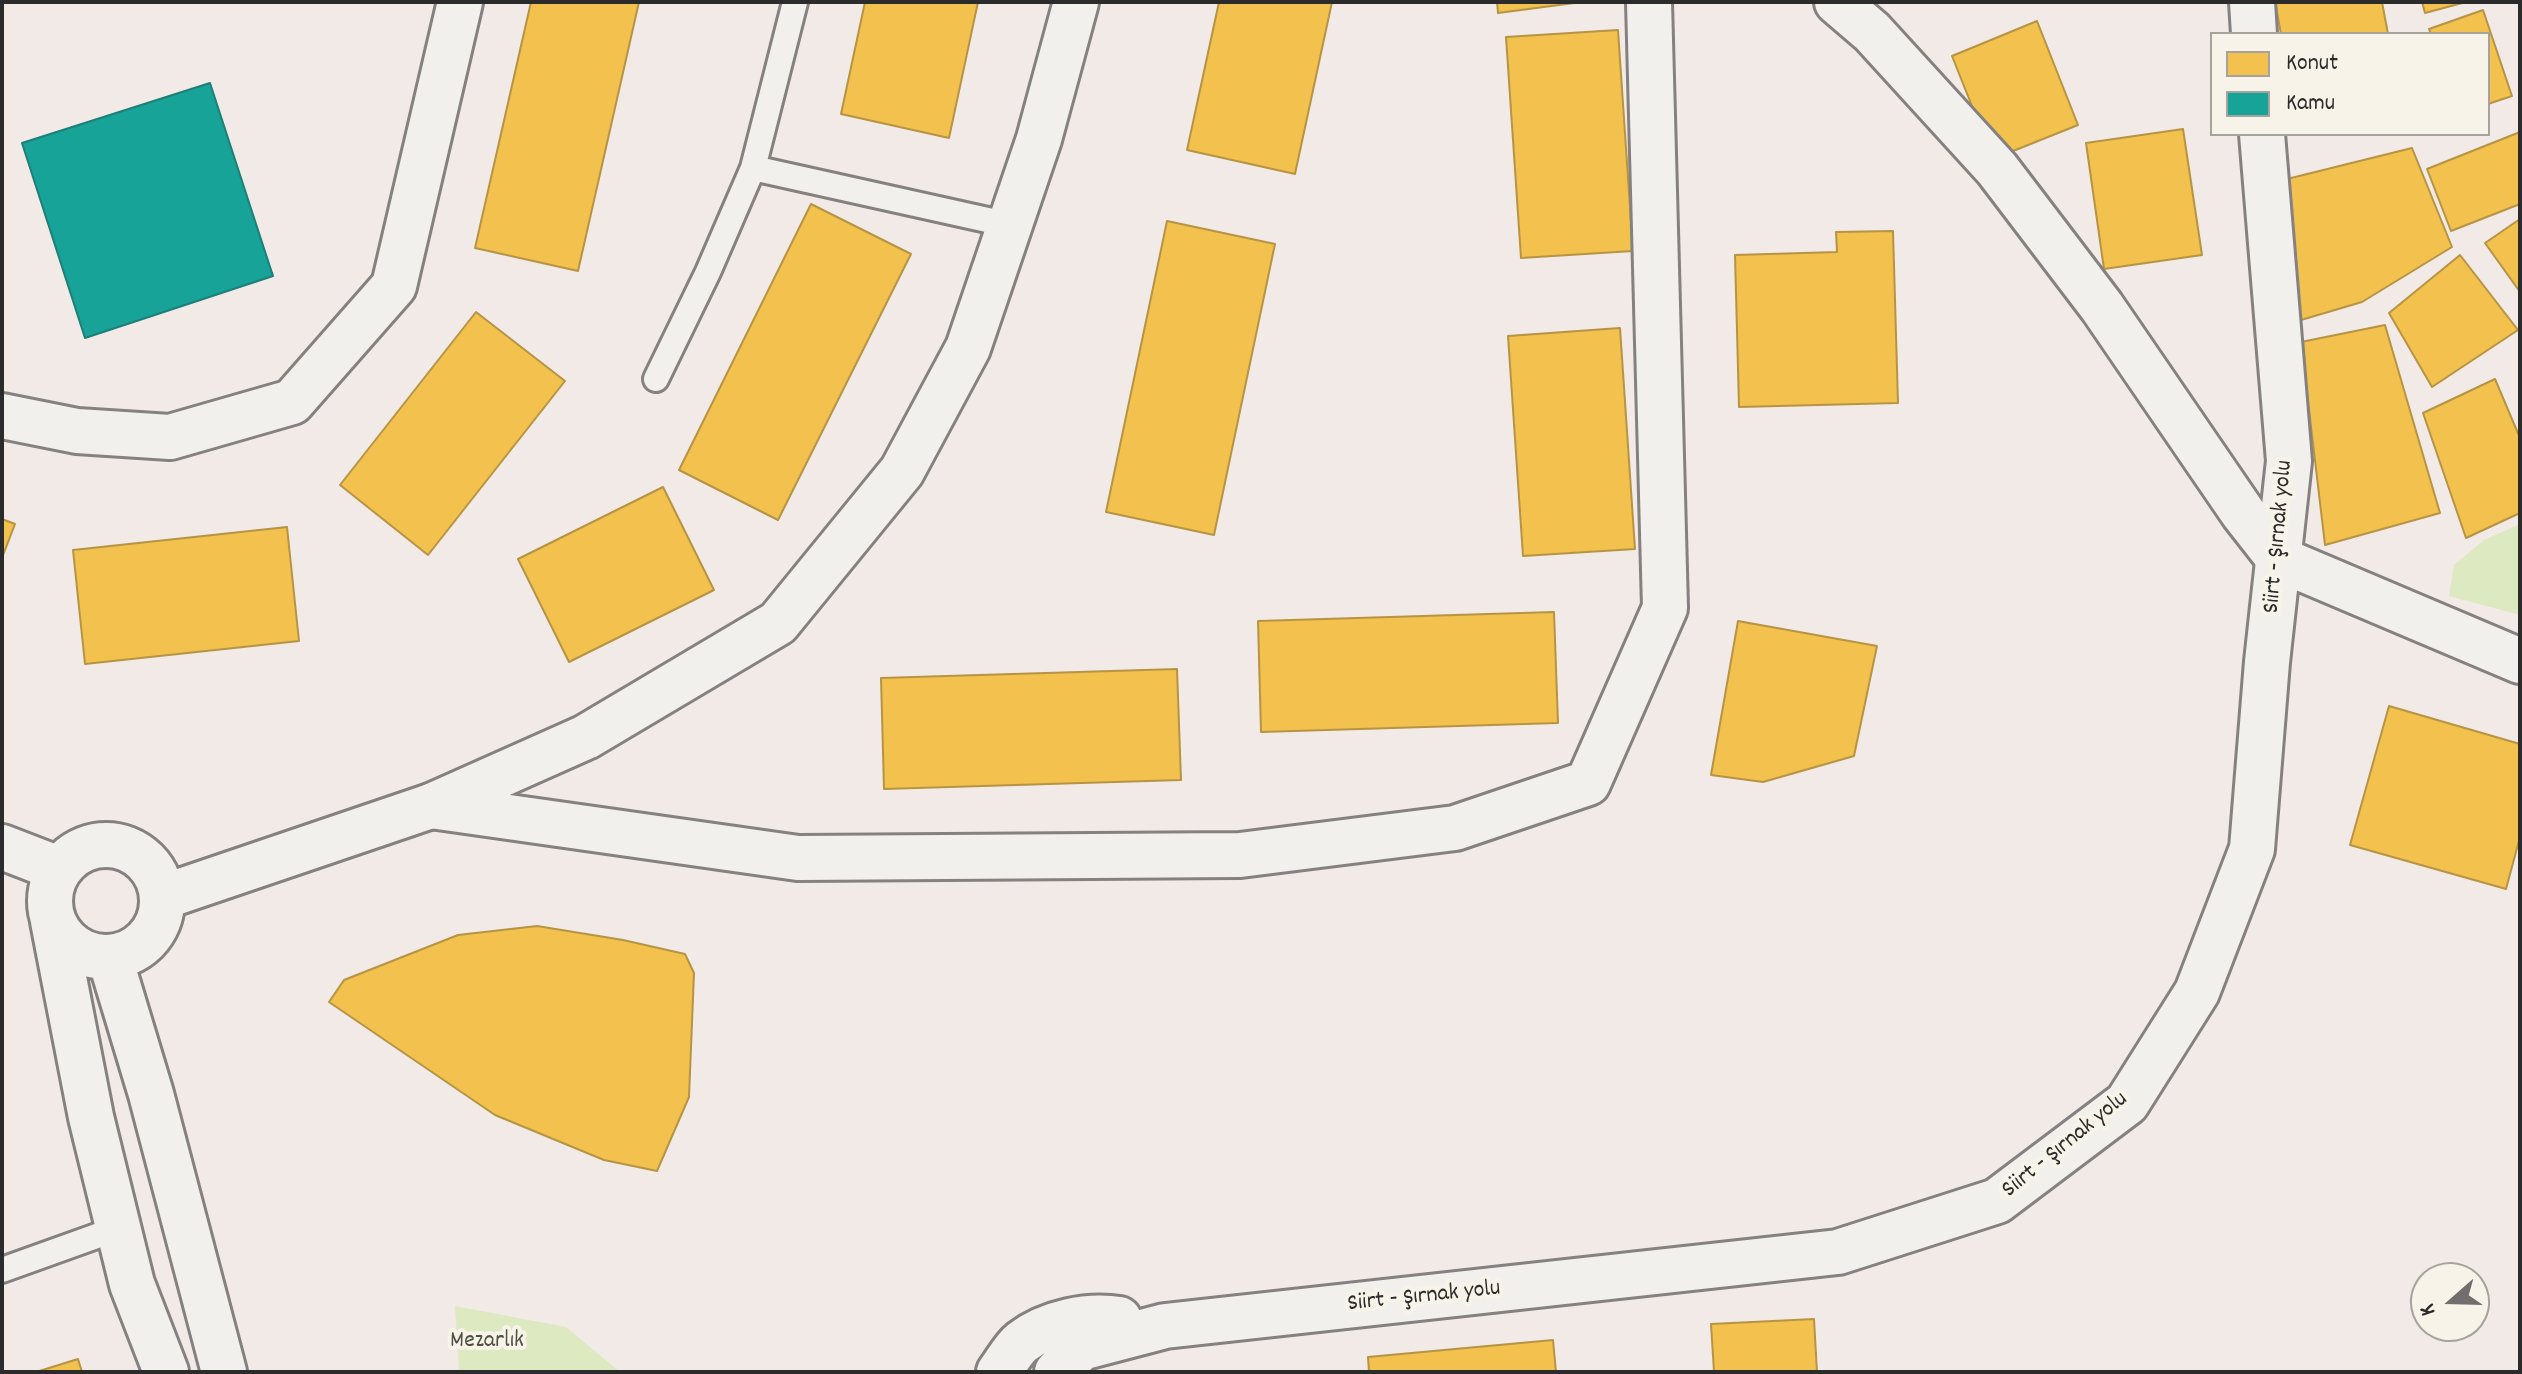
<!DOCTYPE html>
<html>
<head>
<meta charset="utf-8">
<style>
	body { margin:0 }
	#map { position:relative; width:2522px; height:1374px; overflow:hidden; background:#f2eae7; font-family:Dekko,sans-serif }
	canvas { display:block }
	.frame { position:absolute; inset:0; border:4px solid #2b2b2b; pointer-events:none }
	.legend { position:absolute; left:2210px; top:32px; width:280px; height:104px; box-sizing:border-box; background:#f7f3e8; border:2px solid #a5a39c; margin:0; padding:10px 14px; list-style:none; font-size:24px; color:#2b2b2b }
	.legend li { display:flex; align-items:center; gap:16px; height:40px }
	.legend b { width:40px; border:2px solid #a5a39c }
	.north { position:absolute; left:2410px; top:1262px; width:80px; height:80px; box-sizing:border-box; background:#f7f3e8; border:2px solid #a5a39c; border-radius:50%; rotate:250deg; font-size:22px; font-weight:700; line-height:32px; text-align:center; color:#2b2b2b }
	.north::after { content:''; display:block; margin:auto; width:28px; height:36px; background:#716e6d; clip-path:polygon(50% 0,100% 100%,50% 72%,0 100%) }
</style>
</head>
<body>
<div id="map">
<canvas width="2522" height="1374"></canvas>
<div class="frame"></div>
<ul class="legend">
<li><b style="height:22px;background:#f2c14e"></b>Konut</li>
<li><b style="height:22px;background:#17a398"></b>Kamu</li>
</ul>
<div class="north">K</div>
</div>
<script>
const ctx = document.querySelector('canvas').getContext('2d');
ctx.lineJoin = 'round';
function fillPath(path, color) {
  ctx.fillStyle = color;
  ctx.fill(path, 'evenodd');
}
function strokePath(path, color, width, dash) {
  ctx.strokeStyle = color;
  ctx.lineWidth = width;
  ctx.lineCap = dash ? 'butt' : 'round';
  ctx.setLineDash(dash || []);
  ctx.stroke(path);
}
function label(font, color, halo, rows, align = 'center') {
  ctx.font = font + ' Dekko,sans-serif';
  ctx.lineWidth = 8;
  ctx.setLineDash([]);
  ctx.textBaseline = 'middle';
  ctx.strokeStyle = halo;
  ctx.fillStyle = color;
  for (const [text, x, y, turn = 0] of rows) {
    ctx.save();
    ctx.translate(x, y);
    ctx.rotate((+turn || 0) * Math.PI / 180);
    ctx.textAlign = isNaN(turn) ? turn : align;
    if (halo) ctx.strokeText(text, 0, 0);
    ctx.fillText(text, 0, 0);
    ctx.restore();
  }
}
const green = new Path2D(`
	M 2520,524 L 2520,615 L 2449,596 L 2454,565 L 2484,540 Z
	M 455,1306 L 566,1327 L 620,1372 L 459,1372 Z`);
const homes = new Path2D(`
	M 531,2 L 639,2 L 578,271 L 475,248 Z
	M 865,2 L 978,2 L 949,138 L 841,114 Z
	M 1219,2 L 1332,2 L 1295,174 L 1187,150 Z
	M 1497,2 L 1582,2 L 1498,13 Z
	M 2275,2 L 2382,2 L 2388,34 L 2281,34 Z
	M 2422,2 L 2466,2 L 2425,13 Z
	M 2483,10 L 2512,96 L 2488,104 L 2488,34 L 2431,34 L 2429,29 Z
	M 2037,21 L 2078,125 L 1993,159 L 1952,56 Z
	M 1618,30 L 1633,251 L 1521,258 L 1506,37 Z
	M 2183,129 L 2202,255 L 2104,269 L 2086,143 Z
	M 2520,132 L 2520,204 L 2451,231 L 2427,169 Z
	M 2412,148 L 2452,247 L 2362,302 L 2301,320 L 2287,179 Z
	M 811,204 L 911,254 L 778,520 L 679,470 Z
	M 2520,219 L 2520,292 L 2485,243 Z
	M 1167,221 L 1275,244 L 1214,535 L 1106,512 Z
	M 1893,231 L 1898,403 L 1739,407 L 1735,255 L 1837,252 L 1836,232 Z
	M 2460,255 L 2518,330 L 2432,387 L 2389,313 Z
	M 476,312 L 565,381 L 428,555 L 340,485 Z
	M 2385,325 L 2440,513 L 2325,545 L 2301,342 Z
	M 1620,328 L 1635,549 L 1523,556 L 1508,336 Z
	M 2495,379 L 2520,438 L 2520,513 L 2466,538 L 2423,413 Z
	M 663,487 L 714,590 L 569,662 L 518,559 Z
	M 2,519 L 15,524 L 2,558 Z
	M 287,527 L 299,641 L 85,664 L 73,550 Z
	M 1554,612 L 1558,723 L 1261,732 L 1258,621 Z
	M 1738,621 L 1877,646 L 1854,756 L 1763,782 L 1711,775 Z
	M 1177,669 L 1181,780 L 884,789 L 881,678 Z
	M 2389,706 L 2520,744 L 2520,837 L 2506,889 L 2350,845 Z
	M 537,926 L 623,940 L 685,954 L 694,973 L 689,1097 L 657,1171 L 604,1160 L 495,1115 L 329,1002 L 344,980 L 458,935 Z
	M 1814,1319 L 1817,1372 L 1714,1372 L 1711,1324 Z
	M 1553,1340 L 1556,1372 L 1369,1372 L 1368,1357 Z
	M 78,1359 L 82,1372 L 36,1372 Z`);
const public = new Path2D(`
	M 210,83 L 273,276 L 85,338 L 22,143 Z`);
const service = new Path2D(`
	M 753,168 L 1010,225
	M 656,379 L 708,272 L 753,168 L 795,2
	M 2,1270 L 119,1228`);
const minor = new Path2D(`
	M 1837,2 L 1872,32 L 1997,169 L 2102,307 L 2243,513 L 2279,559
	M 2,416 L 77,431 L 170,437 L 292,402 L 394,286 L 460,2
	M 431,806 L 798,858 L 1240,855 L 1455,828 L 1588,783 L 1665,608 L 1649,2
	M 2,847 L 59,869`);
const tertiary = new Path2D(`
	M 2252,2 L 2254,34
	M 2279,559 L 2520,661
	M50 901a56 56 0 1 1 112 0a56 56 0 1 1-112 0Z
	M 163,897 L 431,806 L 586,737 L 778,623 L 902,471 L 968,348 L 1039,139 L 1076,2
	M 53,921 L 91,1117 L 132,1284 L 166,1372
	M 110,958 L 151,1094 L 224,1372
	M 999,1372 C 1006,1363 1013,1349 1022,1342 C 1048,1322 1088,1314 1119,1319
	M 1057,1372 L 1081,1348 L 1165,1326 L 1838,1252 L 1997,1201 L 2127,1103 L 2197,992 L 2252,849 L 2267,662 L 2289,461 L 2262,134`);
const streetNames = [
	["Siirt - Şırnak yolu",2280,537,-85],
	["Siirt - Şırnak yolu",2066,1146,-39],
	["Siirt - Şırnak yolu",1424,1298,-6]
];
const parkNames = [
	["Mezarlık",487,1343]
];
fillPath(green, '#dde9c0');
fillPath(homes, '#f2c14e');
strokePath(homes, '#b69444', 2);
fillPath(public, '#17a398');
strokePath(public, '#1d7f77', 2);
strokePath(service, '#858180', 30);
strokePath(minor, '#858180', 50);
strokePath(tertiary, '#858180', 50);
strokePath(service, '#f2f0ec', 24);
strokePath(minor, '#f2f0ec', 44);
strokePath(tertiary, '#f2f0ec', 44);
label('24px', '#2b2b2b', '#f7f3e8', streetNames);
label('24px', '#4b5143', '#f7f3e8', parkNames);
</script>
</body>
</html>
